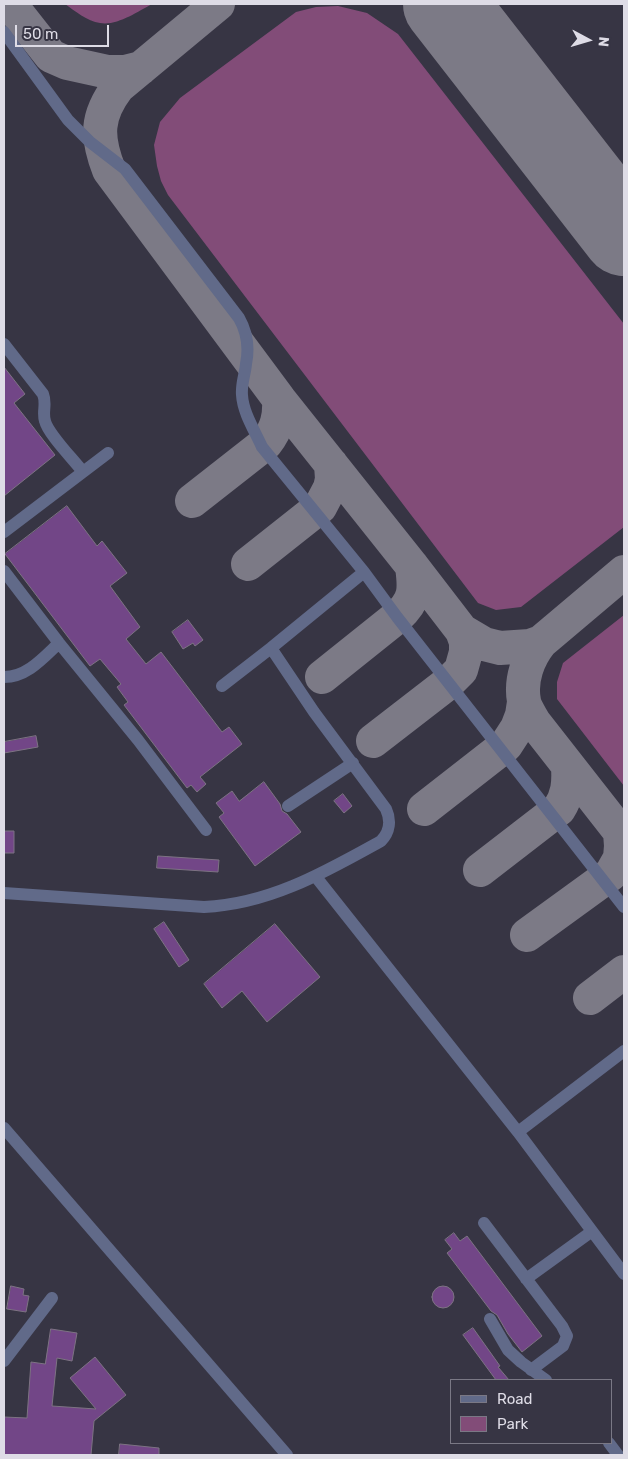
<!DOCTYPE html>
<html>
<head>
<meta charset="utf-8">
<style>
	body { margin:0 }
	#map { position:relative; width:628px; height:1459px; overflow:hidden; background:#373544; font-family:Rubik,sans-serif }
	canvas { display:block }
	.frame { position:absolute; inset:0; border:5px solid #dedce6; pointer-events:none }
	.legend { position:absolute; left:450px; top:1379px; width:162px; height:65px; box-sizing:border-box; background:#373544; border:1px solid #7a7885; margin:0; padding:6px 9px; list-style:none; font-size:15px; color:#dedce6 }
	.legend li { display:flex; align-items:center; gap:10px; height:25px }
	.legend b { width:25px; border:1px solid #7a7885 }
	.north { position:absolute; left:563px; top:15px; width:50px; height:50px; -webkit-text-stroke:4px #373544; paint-order:stroke; rotate:96deg; font-size:14px; font-weight:700; line-height:20px; text-align:center; color:#dedce6 }
	.north::after { content:''; display:block; margin:auto; width:18px; height:22px; background:#dedce6; clip-path:polygon(50% 0,100% 100%,50% 72%,0 100%) }
	.scale { position:absolute; left:15px; top:25px; width:94px; height:22px; box-sizing:border-box; border:2px solid #dedce6; border-top:0; padding-left:6px; font-size:15px; line-height:18px; white-space:nowrap; color:#dedce6; -webkit-text-stroke:4px #373544; paint-order:stroke }
</style>
</head>
<body>
<div id="map">
<canvas width="628" height="1459"></canvas>
<div class="frame"></div>
<ul class="legend">
<li><b style="height:6px;background:#616a89"></b>Road</li>
<li><b style="height:14px;background:#824c78"></b>Park</li>
</ul>
<div class="north">N</div>
<div class="scale">50 m</div>
</div>
<script>
const ctx = document.querySelector('canvas').getContext('2d');
ctx.lineJoin = 'round';
function fillPath(path, color) {
  ctx.fillStyle = color;
  ctx.fill(path, 'evenodd');
}
function strokePath(path, color, width, dash) {
  ctx.strokeStyle = color;
  ctx.lineWidth = width;
  ctx.lineCap = dash ? 'butt' : 'round';
  ctx.setLineDash(dash || []);
  ctx.stroke(path);
}
const green = new Path2D(`
	M 65,4 L 152,4 C 137,12 117,26 100,23 C 87,21 75,11 65,4 Z
	M 338,6 L 367,13 L 398,34 L 624,324 L 624,527 L 521,607 L 496,610 L 478,603 L 168,195 L 161,181 L 157,166 L 154,145 L 160,122 L 180,98 L 296,12 L 316,7 Z
	M 624,615 L 624,786 L 557,699 L 557,682 L 563,663 Z`);
const taxiway = new Path2D(`
	M 10,4 L 51,56 L 67,63 L 108,72 L 125,72 L 141,68
	M 218,4 L 118,87 C 96,116 96,137 109,170 L 279,399 L 412,566 L 462,631 L 484,644 L 500,648 L 530,646 L 541,642 L 624,572
	M 192,501 L 266,443 C 277,429 280,416 279,399
	M 248,564 L 320,507 L 330,488 L 332,479 L 331,464
	M 541,642 C 528,658 520,680 524,701 C 525,708 531,716 534,722 L 624,837
	M 322,677 L 397,617 C 416,600 415,589 412,566
	M 373,741 L 448,683 L 461,670 L 466,652 L 466,642 L 462,631
	M 424,809 L 506,745 L 517,728 L 522,715 L 524,702
	M 480,870 L 559,809 C 568,795 569,783 568,767
	M 527,935 L 611,874 L 620,858 L 621,846 L 620,832
	M 590,998 L 624,972`);
const runway = new Path2D(`
	M 445,4 L 624,234`);
const building = new Path2D(`
	M 4,367 L 25,394 L 14,403 L 55,455 L 4,496 Z
	M 67,506 L 97,546 L 102,541 L 127,573 L 110,586 L 140,627 L 126,639 L 146,664 L 161,652 L 222,732 L 229,727 L 242,744 L 200,777 L 206,784 L 197,792 L 191,785 L 187,788 L 124,705 L 128,702 L 117,687 L 121,684 L 100,659 L 90,666 L 5,554 Z
	M 188,620 L 203,640 L 195,646 L 193,643 L 183,649 L 172,632 Z
	M 36,736 L 38,747 L 4,753 L 4,742 Z
	M 264,782 L 280,804 L 282,811 L 287,814 L 301,832 L 255,866 L 219,817 L 224,813 L 216,803 L 232,791 L 239,801 Z
	M 343,794 L 352,806 L 344,813 L 334,801 Z
	M 4,831 L 14,831 L 14,853 L 4,853 Z
	M 158,856 L 219,860 L 218,872 L 157,868 Z
	M 164,922 L 189,960 L 179,967 L 154,929 Z
	M 275,924 L 320,977 L 267,1022 L 242,991 L 222,1008 L 204,984 Z
	M 454,1233 L 460,1241 L 467,1236 L 542,1336 L 522,1352 L 508,1334 L 497,1315 L 491,1311 L 447,1253 L 452,1249 L 445,1240 Z
	M432 1297a11 11 0 1 1 22 0a11 11 0 1 1-22 0Z
	M 11,1286 L 24,1289 L 23,1295 L 29,1296 L 26,1312 L 7,1309 Z
	M 473,1328 L 500,1366 L 498,1367 L 509,1380 L 496,1380 L 463,1335 Z
	M 51,1329 L 77,1333 L 72,1361 L 57,1358 L 52,1406 L 96,1409 L 70,1378 L 95,1357 L 126,1395 L 94,1421 L 91,1455 L 4,1455 L 4,1417 L 27,1418 L 31,1362 L 45,1364 Z
	M 120,1444 L 159,1448 L 159,1455 L 119,1455 Z`);
const minor = new Path2D(`
	M 4,32 L 68,120 L 90,142 L 125,169 L 239,318 C 247,332 249,349 246,364 C 245,375 241,384 242,395 C 243,413 255,431 262,447 L 364,572 L 397,617 L 624,907
	M 4,344 L 43,394 C 47,404 42,412 45,421 C 48,434 74,460 83,472
	M 4,532 L 108,453
	M 4,571 L 59,643 L 138,740 L 206,830
	M 4,677 C 27,677 43,658 59,643
	M 222,686 L 271,648 L 364,572
	M 288,806 L 353,763
	M 316,877 L 518,1132 L 624,1274
	M 4,893 L 204,907 C 270,904 325,872 381,841 C 390,832 391,820 386,809 L 314,712 L 271,648
	M 4,1128 L 287,1455
	M 518,1132 L 624,1051
	M 484,1223 L 562,1326 L 567,1336 L 563,1346 L 531,1370
	M 526,1279 L 591,1232
	M 490,1319 L 508,1350 L 521,1362 L 546,1380
	M 4,1361 L 52,1298
	M 609,1443 L 618,1455`);
fillPath(green, '#824c78');
strokePath(taxiway, '#7c7a86', 34);
strokePath(runway, '#7c7a86', 84);
fillPath(building, '#724687');
strokePath(building, '#7d7383', 1);
strokePath(minor, '#616a89', 12);
</script>
</body>
</html>
